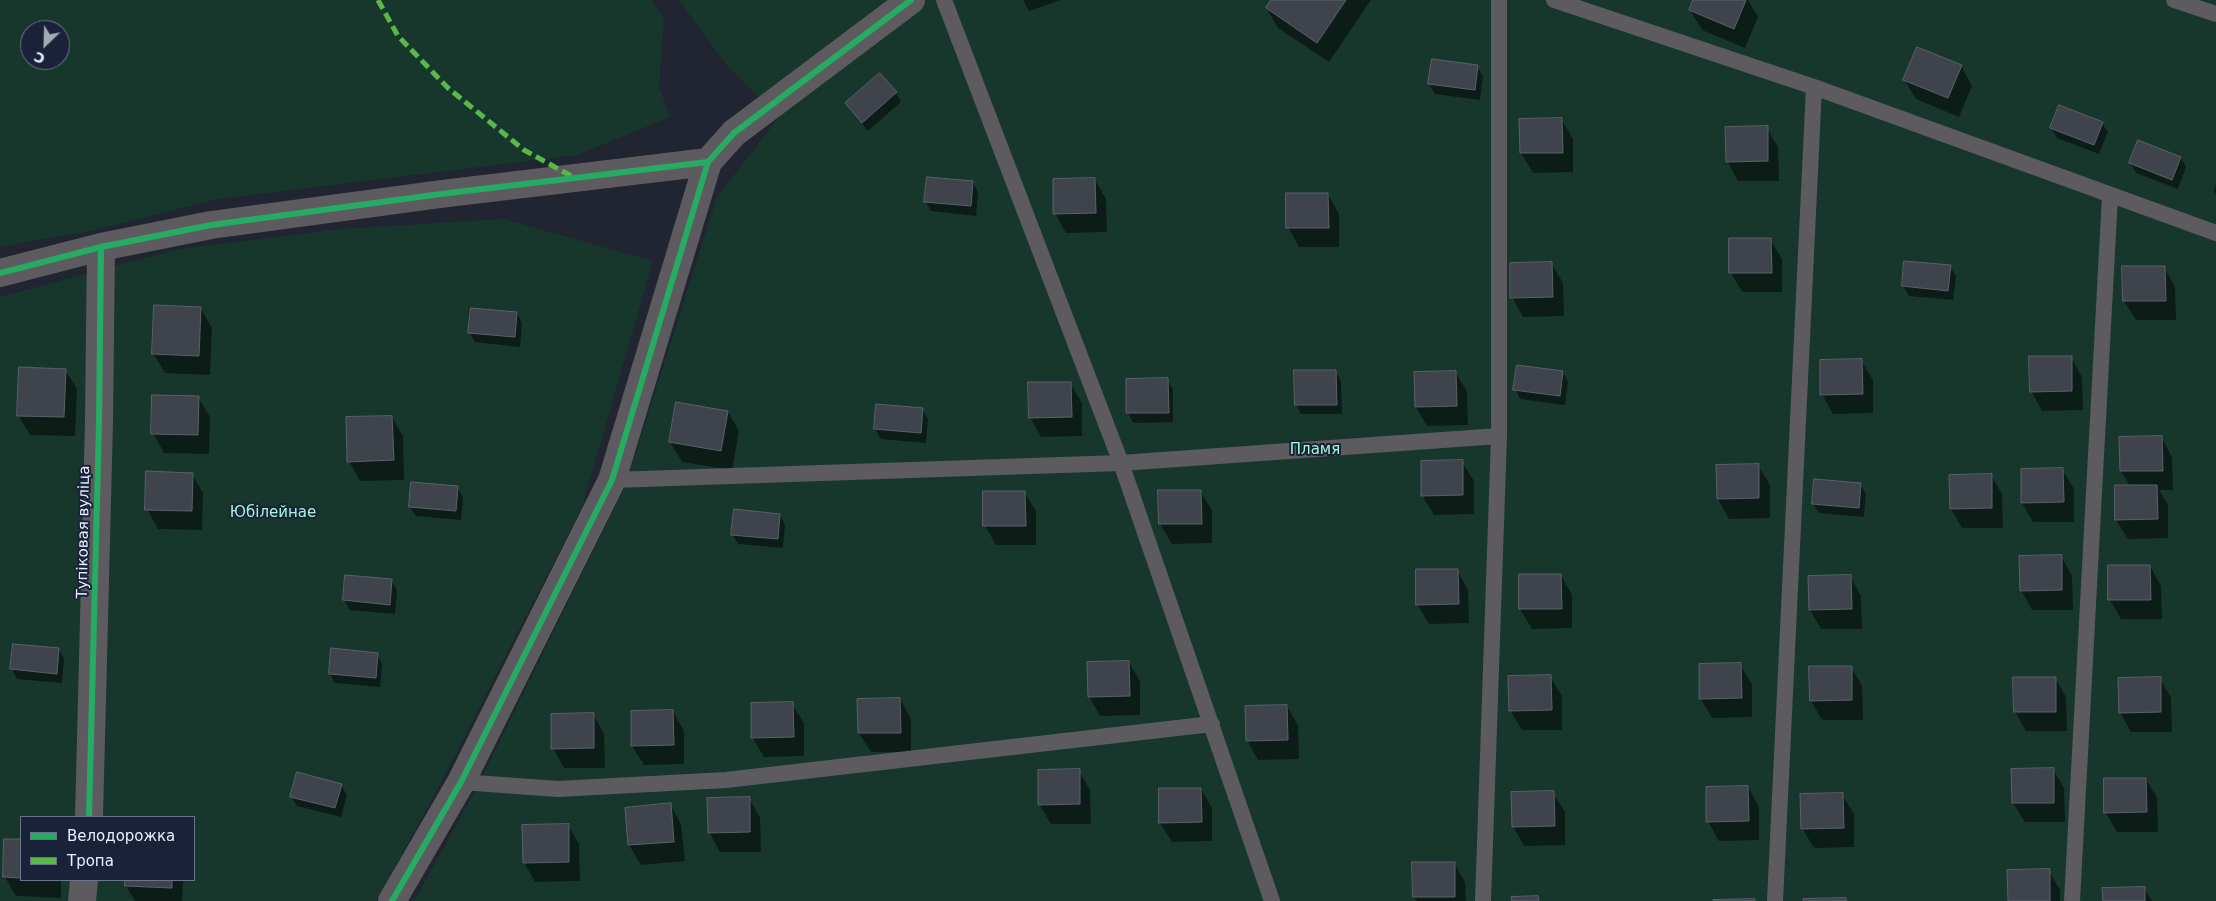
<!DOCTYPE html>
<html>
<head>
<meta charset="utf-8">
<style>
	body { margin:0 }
	#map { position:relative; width:2216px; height:901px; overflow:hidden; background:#202531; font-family:"DejaVu Sans",sans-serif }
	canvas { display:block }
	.legend { position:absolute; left:20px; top:816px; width:175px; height:65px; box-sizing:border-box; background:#192238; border:1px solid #6c7488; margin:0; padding:6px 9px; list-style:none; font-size:15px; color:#e8f0ff }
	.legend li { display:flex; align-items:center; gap:10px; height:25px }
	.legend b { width:25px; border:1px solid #6c7488 }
	.north { position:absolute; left:20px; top:20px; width:50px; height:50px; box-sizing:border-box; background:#192238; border:1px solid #6c7488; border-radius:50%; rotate:204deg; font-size:14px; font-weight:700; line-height:20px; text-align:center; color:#e8f0ff }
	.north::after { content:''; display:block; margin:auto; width:18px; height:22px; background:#a2a9b7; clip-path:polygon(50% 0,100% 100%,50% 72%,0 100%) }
</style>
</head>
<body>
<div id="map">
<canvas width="2216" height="901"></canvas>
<ul class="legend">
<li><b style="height:6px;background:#26ab63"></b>Велодорожка</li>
<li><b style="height:6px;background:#58b947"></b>Тропа</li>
</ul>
<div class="north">С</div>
</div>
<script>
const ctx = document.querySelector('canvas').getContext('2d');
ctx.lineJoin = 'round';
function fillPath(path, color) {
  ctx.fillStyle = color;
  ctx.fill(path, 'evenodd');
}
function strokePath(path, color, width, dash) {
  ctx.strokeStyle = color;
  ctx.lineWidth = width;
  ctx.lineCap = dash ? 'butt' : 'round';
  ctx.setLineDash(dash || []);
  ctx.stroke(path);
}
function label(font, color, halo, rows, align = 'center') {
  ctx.font = font + ' "DejaVu Sans",sans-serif';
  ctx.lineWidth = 4;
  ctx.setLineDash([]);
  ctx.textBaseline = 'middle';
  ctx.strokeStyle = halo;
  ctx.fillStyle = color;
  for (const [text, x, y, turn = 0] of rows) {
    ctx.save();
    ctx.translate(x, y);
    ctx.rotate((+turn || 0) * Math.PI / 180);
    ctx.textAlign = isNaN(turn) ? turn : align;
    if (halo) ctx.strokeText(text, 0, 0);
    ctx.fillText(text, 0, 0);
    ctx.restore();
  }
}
const green = new Path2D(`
	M 0,0 L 651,0 L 664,19 L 659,87 L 670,117 L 577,155 L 218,199 L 95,230 L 0,247 ZM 30,30 L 60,30 L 60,60 L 30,60 Z
	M 679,0 L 2216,0 L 2216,901 L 414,901 L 472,797 L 625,487 L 717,197 L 779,117 L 725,63 Z
	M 504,219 L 653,261 L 582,507 L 436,792 L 376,901 L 0,901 L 0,297 L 179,249 L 340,229 ZM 21,817 L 194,817 L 194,880 L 21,880 Z`);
const shadow = new Path2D(`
	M 1023,0 L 1061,0 L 1029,11 Z
	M 1273,0 L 1371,0 L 1329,62 L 1278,28 L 1267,9 Z
	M 1695,0 L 1748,0 L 1758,17 L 1745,48 L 1702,30 L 1690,10 Z
	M 1961,66 L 1972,86 L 1959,117 L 1916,99 L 1904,79 Z
	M 1477,67 L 1483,76 L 1480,100 L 1435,94 L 1429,84 Z
	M 896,93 L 901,102 L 868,131 L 847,104 Z
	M 1561,119 L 1573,139 L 1573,172 L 1533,173 L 1521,153 L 1521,120 Z
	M 2102,123 L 2108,132 L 2099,154 L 2057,138 L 2051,128 Z
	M 1767,128 L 1778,147 L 1779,181 L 1738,181 L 1727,161 Z
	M 2181,158 L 2186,167 L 2178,189 L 2136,173 L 2130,163 Z
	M 1095,180 L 1106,199 L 1107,232 L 1066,233 L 1055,213 Z
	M 973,182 L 978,192 L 976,216 L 931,211 L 926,202 Z
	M 2216,184 L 2216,195 L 2214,191 Z
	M 1328,194 L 1339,214 L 1339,247 L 1299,247 L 1288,227 Z
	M 1770,239 L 1782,259 L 1782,292 L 1742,292 L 1731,273 Z
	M 1552,264 L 1563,283 L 1564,316 L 1523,317 L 1512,297 Z
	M 1950,266 L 1956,276 L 1953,300 L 1909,296 L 1903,286 Z
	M 2164,267 L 2175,287 L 2176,320 L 2136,320 L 2124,301 Z
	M 201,309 L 212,328 L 210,375 L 165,373 L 153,353 Z
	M 517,313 L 522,323 L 520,347 L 475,342 L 469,333 Z
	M 2071,357 L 2082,377 L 2083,410 L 2042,411 L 2031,391 Z
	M 1861,360 L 1873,380 L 1873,413 L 1833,414 L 1822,394 Z
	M 65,370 L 77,389 L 75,436 L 30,435 L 18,415 Z
	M 1335,371 L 1341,381 L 1342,414 L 1301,414 L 1296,405 Z
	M 1563,372 L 1568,382 L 1565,405 L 1520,399 L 1515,389 Z
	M 1456,373 L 1467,392 L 1468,425 L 1427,426 L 1416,407 Z
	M 1127,380 L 1167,380 L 1173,389 L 1173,422 L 1133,423 L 1128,413 Z
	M 1070,383 L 1082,403 L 1082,436 L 1041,437 L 1030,417 Z
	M 198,397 L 210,417 L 209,454 L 164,453 L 153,433 Z
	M 922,409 L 928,419 L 926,443 L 881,439 L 875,429 Z
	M 728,412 L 739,431 L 732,470 L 682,462 L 670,442 Z
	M 392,417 L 403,436 L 404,480 L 360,481 L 349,461 Z
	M 2161,437 L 2172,457 L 2173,490 L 2159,490 L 2168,505 L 2168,538 L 2128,539 L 2116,520 L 2130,486 L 2121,471 L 2120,438 Z
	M 1462,462 L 1474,481 L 1474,514 L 1434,515 L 1422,495 Z
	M 1758,465 L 1770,485 L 1770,518 L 1729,519 L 1718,499 L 1718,466 Z
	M 2062,469 L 2074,489 L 2074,522 L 2033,522 L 2022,503 Z
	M 192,474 L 203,493 L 202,530 L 158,529 L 147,509 Z
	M 1991,475 L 2002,494 L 2003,528 L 1962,528 L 1951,509 Z
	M 1860,484 L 1866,494 L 1864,517 L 1819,513 L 1813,504 Z
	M 457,487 L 463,497 L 461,520 L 416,516 L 410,507 Z
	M 1160,491 L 1200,491 L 1212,510 L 1212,543 L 1172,544 L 1160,524 Z
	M 1024,492 L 1036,511 L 1036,545 L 996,545 L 985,526 Z
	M 780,515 L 785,525 L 783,548 L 738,544 L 733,535 Z
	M 2061,556 L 2072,576 L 2073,610 L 2032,610 L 2021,590 Z
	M 2150,566 L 2161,586 L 2162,619 L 2121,619 L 2110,600 Z
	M 1457,570 L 1468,590 L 1469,623 L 1429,624 L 1417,604 Z
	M 1561,575 L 1572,595 L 1572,628 L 1532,629 L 1520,609 L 1520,576 Z
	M 1850,576 L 1861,596 L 1862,629 L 1821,629 L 1810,610 Z
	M 391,580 L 397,590 L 395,614 L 350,610 L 344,600 Z
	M 14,645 L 59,650 L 64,659 L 62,683 L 17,679 L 12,669 Z
	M 377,654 L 382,664 L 380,687 L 335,683 L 330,674 Z
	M 1129,662 L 1140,682 L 1140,715 L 1100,716 L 1089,696 Z
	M 1740,665 L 1752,684 L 1752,717 L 1712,718 L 1701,699 Z
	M 1851,667 L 1862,686 L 1863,720 L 1822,720 L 1811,701 Z
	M 1550,676 L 1562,696 L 1562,730 L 1522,730 L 1510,710 Z
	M 2055,678 L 2066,697 L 2067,731 L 2026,731 L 2015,712 Z
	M 2160,678 L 2171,698 L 2172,732 L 2131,732 L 2120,712 Z
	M 900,699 L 911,719 L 911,752 L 871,752 L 859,733 Z
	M 792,704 L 804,723 L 804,756 L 764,757 L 752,737 Z
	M 1287,706 L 1298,726 L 1299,759 L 1258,760 L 1247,740 Z
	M 673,712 L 684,731 L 684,764 L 644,765 L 632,746 Z
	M 593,714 L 604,734 L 605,768 L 564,768 L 553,748 Z
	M 2053,769 L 2064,788 L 2065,822 L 2025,822 L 2013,803 Z
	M 1079,771 L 1090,790 L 1091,824 L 1051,824 L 1039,804 Z
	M 2146,779 L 2157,798 L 2158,832 L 2117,832 L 2106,813 Z
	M 341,785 L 347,795 L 341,817 L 297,806 L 291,796 Z
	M 1748,787 L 1759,807 L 1759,840 L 1719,841 L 1708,821 Z
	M 1201,789 L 1212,808 L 1212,841 L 1172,842 L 1160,823 Z
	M 1553,793 L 1565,812 L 1565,845 L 1524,846 L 1513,826 Z
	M 1842,795 L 1854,814 L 1854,847 L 1814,848 L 1802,828 Z
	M 749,798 L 760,818 L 761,852 L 720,852 L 709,832 Z
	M 670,804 L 681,824 L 685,861 L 641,865 L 629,845 L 626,809 Z
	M 568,825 L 579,844 L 580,881 L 535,882 L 524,862 Z
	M 6,840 L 21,840 L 21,880 L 61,880 L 61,898 L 16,896 L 5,877 Z
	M 1454,863 L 1465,882 L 1466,901 L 1417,901 L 1414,897 Z
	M 2049,871 L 2060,890 L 2060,901 L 2009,901 Z
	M 127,880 L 183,880 L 182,901 L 135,901 L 126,886 Z
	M 2144,888 L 2152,901 L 2104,901 Z`);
const building = new Path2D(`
	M 1271,0 L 1346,0 L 1317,43 L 1266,8 Z
	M 1693,0 L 1746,0 L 1734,29 L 1689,10 Z
	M 1917,47 L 1962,65 L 1948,98 L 1903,80 Z
	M 1432,59 L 1478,65 L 1475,90 L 1428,84 Z
	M 880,73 L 897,92 L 862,123 L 845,103 Z
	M 2059,105 L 2103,122 L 2094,145 L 2050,128 Z
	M 1562,118 L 1563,153 L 1520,153 L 1519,119 Z
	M 1768,126 L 1768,161 L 1726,162 L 1725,127 Z
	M 2138,140 L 2181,157 L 2172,180 L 2129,163 Z
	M 927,177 L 973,181 L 971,206 L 924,202 Z
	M 1095,178 L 1096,213 L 1053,214 L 1053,179 Z
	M 1286,193 L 1328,193 L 1329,228 L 1286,228 Z
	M 1729,238 L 1771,238 L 1772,273 L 1729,273 Z
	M 1904,261 L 1951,265 L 1948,291 L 1902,286 Z
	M 1552,262 L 1553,297 L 1510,298 L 1510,263 Z
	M 2122,266 L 2165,266 L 2166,301 L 2123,301 Z
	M 154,305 L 201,307 L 199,356 L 152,354 Z
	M 471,308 L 517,312 L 515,337 L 468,333 Z
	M 2029,356 L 2072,356 L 2072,391 L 2030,392 Z
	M 1862,359 L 1863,394 L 1820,395 L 1820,360 Z
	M 1517,365 L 1563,371 L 1560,396 L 1513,390 Z
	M 19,367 L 66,369 L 64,417 L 17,416 Z
	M 1294,370 L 1336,370 L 1337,405 L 1295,405 Z
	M 1456,371 L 1457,406 L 1415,407 L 1414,372 Z
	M 1168,378 L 1169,413 L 1126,413 L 1126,379 Z
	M 1028,382 L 1071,382 L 1072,417 L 1029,418 Z
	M 152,395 L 199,396 L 198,435 L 151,434 Z
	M 676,402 L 728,411 L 721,451 L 669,442 Z
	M 876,404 L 923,408 L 921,433 L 874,429 Z
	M 392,416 L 394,460 L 347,462 L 346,417 Z
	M 2162,436 L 2163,471 L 2120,471 L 2119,437 Z
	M 1463,460 L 1463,495 L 1421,496 L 1421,461 Z
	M 1759,464 L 1759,498 L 1717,499 L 1716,465 Z
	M 2063,468 L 2064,502 L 2021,503 L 2021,469 Z
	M 146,471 L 193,473 L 192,511 L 145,510 Z
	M 1992,474 L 1992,508 L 1950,509 L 1949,475 Z
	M 1814,479 L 1861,483 L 1859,508 L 1812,504 Z
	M 411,482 L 458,486 L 456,511 L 409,507 Z
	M 2115,485 L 2157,485 L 2158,519 L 2115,520 Z
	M 1158,490 L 1201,490 L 1202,524 L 1159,524 Z
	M 983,491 L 1025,491 L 1026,526 L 983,526 Z
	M 734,509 L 780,514 L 778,539 L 731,535 Z
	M 2062,555 L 2062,590 L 2020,591 L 2019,556 Z
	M 2108,565 L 2150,565 L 2151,600 L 2108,600 Z
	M 1416,569 L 1458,569 L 1459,604 L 1416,605 Z
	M 1519,574 L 1561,574 L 1562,609 L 1519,609 Z
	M 345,575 L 392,579 L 390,605 L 343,600 Z
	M 1851,575 L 1852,609 L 1809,610 L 1808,576 Z
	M 13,644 L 59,648 L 57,674 L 10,669 Z
	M 331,648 L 378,653 L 376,678 L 329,674 Z
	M 1129,661 L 1130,696 L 1088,697 L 1087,662 Z
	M 1741,663 L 1742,698 L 1699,699 L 1699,664 Z
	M 1809,666 L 1852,666 L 1852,700 L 1810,701 Z
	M 1551,675 L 1552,710 L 1509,711 L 1508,676 Z
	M 2013,677 L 2056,677 L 2056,712 L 2014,712 Z
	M 2161,677 L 2161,712 L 2119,713 L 2118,678 Z
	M 900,698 L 901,733 L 858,733 L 857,699 Z
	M 793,702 L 794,737 L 751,738 L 751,703 Z
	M 1287,705 L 1288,740 L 1246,741 L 1245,706 Z
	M 673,710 L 674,745 L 631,746 L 631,711 Z
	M 594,713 L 594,748 L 551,749 L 551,714 Z
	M 2054,768 L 2054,803 L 2012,803 L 2011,769 Z
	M 1080,769 L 1080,804 L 1038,805 L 1038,770 Z
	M 297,772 L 342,784 L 335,808 L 290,797 Z
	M 2104,778 L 2146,778 L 2147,812 L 2104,813 Z
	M 1748,786 L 1749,821 L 1706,822 L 1706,787 Z
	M 1159,788 L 1201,788 L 1202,822 L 1159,823 Z
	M 1554,791 L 1555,826 L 1512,827 L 1511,792 Z
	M 1843,793 L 1844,828 L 1801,829 L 1800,794 Z
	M 750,797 L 750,832 L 708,833 L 707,798 Z
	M 671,803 L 674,842 L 628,845 L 625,808 Z
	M 569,824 L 569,862 L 523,863 L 522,825 Z
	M 4,839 L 21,839 L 21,878 L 3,877 Z
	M 1412,862 L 1455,862 L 1455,897 L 1413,897 Z
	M 2050,869 L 2050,901 L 2008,901 L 2007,870 Z
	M 125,880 L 172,880 L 172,888 L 125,886 Z
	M 2145,887 L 2145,901 L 2103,901 L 2102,888 Z
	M 1538,896 L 1539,901 L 1512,901 L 1511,897 Z
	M 1846,898 L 1846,901 L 1803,901 L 1803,899 Z
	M 1755,899 L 1755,901 L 1713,901 L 1713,900 Z`);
const service = new Path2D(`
	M 944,0 L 1121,463 L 1272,901
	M 1554,0 L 1814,87 L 2216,233
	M 2174,0 L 2216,14
	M 612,480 L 1121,463 L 1499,436
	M 461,782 L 558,789 L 726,780 L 1212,724
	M 1483,901 L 1499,436 L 1499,0
	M 1775,901 L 1814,87
	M 2072,901 L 2110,196`);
const minor = new Path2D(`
	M 0,273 L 101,247 L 211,225 L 441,194 L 708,162
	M 89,817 L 99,422 L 101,247
	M 82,901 L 84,880
	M 392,901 L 461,782 L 612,480 L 708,162 L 734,133 L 911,0`);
const quiet = new Path2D(`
	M 378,0 L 398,36 L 448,88 L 524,150 L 573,177`);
const cycleway = new Path2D(`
	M 0,273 L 101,247 L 211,225 L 441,194 L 708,162
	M 89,817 L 99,422 L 101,247
	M 392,901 L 461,782 L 612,480 L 708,162 L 734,133 L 911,0`);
const parkNames = [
	["Пламя",1315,450],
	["Юбілейнае",273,513]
];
const streetNames = [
	["Тупіковая вуліца",84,532,-89]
];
fillPath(green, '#17372d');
fillPath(shadow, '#0007');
fillPath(building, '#3e434c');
strokePath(building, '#5b606a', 1);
strokePath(service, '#5d5b5f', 16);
strokePath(minor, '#5d5b5f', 28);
strokePath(quiet, '#58b947', 5, [10, 5]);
strokePath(cycleway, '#26ab63', 6);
label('15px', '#a2fad3', '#192238', parkNames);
label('15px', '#e8f0ff', '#192238', streetNames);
</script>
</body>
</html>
